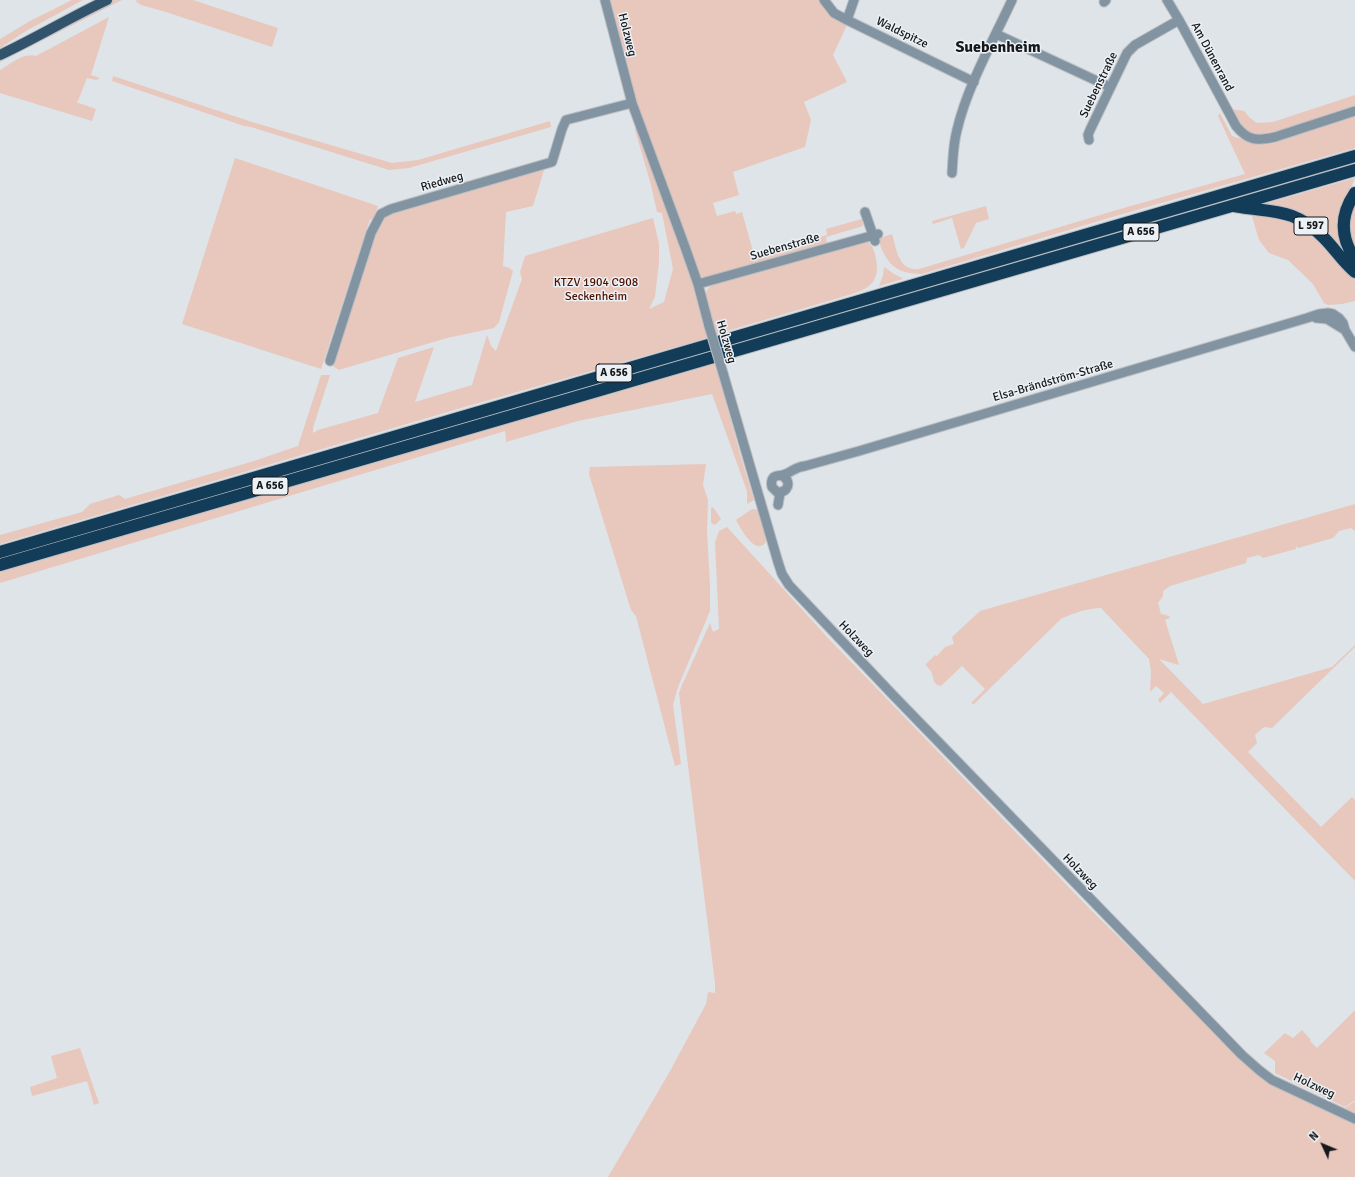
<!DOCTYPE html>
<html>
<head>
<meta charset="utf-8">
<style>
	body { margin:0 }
	#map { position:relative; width:1355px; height:1177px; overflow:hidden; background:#dfe4e8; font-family:Signika,sans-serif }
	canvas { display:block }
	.north { position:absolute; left:1303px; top:1125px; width:40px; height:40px; -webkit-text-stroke:3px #ecf1f6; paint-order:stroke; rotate:314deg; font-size:11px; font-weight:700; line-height:16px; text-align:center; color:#16181a }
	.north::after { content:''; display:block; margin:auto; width:14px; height:18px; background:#16181a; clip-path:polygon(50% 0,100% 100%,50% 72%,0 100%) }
</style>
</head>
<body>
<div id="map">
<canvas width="1355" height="1177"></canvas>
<div class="north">N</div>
</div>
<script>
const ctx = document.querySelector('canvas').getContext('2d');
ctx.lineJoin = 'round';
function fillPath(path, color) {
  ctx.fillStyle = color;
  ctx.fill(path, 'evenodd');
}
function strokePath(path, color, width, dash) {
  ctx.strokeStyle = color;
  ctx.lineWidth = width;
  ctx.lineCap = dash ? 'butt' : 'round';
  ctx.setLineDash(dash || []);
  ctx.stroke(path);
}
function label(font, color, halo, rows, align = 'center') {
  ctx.font = font + ' Signika,sans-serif';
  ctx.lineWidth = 3;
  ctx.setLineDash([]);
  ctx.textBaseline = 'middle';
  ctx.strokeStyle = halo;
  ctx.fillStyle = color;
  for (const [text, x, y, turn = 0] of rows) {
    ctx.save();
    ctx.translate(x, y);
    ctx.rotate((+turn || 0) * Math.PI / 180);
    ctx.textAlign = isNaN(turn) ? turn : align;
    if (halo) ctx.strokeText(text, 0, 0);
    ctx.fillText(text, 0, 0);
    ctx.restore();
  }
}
const green = new Path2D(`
	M 72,0 L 83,0 L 26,31 L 0,48 L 0,39 L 30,21 Z
	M 111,0 L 122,0 L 0,62 L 0,59 Z
	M 138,0 L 193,0 L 278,28 L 272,47 L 166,12 L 141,5 L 135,1 Z
	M 606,0 L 820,0 L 832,17 L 847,25 L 833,55 L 847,82 L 804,102 L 811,120 L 805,147 L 733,172 L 739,195 L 713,203 L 717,216 L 735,211 L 736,214 L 742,212 L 754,255 L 750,257 L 827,235 L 826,229 L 862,219 L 863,226 L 826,237 L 827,243 L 701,279 L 633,101 Z
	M 109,17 L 91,75 L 100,78 L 96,80 L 87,78 L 78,101 L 76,102 L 96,109 L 92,121 L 0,93 L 0,70 C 11,64 23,52 36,56 Z
	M 113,76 L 252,122 L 392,163 L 418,160 L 550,121 L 551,127 L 409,168 L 389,170 L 251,127 L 244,126 L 112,81 Z
	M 1355,95 L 1355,108 L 1270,135 C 1244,135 1242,130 1230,109 L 1244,111 L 1250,118 L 1257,123 L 1273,122 Z
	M 1220,113 L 1232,136 L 1251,142 L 1355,114 L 1355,148 L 1112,217 L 922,274 C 895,274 886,263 878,239 L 892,234 C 897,250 898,271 919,269 L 1127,207 L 1245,174 L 1218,116 Z
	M 635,123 L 641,136 L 711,337 L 461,408 L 0,544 L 0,535 L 82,512 L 90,504 L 119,495 L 125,499 L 254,461 L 298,446 L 321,375 L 330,375 L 313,428 L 313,433 L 318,430 L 378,413 L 398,358 L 434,347 L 415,402 L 472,385 L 487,335 L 491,346 L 496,351 L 522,279 L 520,272 L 525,256 L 653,218 L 659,244 L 659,262 L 655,297 L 649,309 L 664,302 L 673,269 L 662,213 L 657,212 L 651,185 L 635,130 Z
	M 235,158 L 378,206 L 373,220 L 370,219 L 321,369 L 182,324 Z
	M 1355,162 L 1355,165 L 1247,196 L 1235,199 L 1229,199 Z
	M 545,167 L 533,206 L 506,212 L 503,266 L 509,268 L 513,271 L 499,322 L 494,328 L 447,338 L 342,369 L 339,370 L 333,366 L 332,363 L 349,310 C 355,306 355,300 354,294 L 375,232 L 381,220 L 397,210 Z
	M 1355,178 L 1342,211 L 1350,258 L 1332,241 L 1264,204 Z
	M 1355,198 L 1355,254 L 1349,242 L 1350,207 Z
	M 986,206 L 989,219 L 976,223 L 964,248 L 961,249 L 952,218 L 933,224 L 932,221 Z
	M 1199,207 L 1199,209 L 1193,211 L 820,320 L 818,319 Z
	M 1251,213 C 1263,215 1276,216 1288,220 C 1317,229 1333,259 1355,278 L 1355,301 L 1342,304 L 1328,305 L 1324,303 L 1313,284 L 1288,260 L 1269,253 L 1259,240 Z
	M 868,242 C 873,247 875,252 876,259 C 880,280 871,288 852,294 L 717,334 L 705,301 C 704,293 707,289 713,284 Z
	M 884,267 L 894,274 L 902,278 L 903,279 L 879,286 L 883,275 Z
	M 763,335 L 760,337 L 0,560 L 0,557 Z
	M 715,361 L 740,454 L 754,500 L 747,504 L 747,491 L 712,394 L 578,421 L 506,442 L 505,429 L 505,431 L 0,583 L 0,572 L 578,403 L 677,374 Z
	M 706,464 L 703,485 L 708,500 L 707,531 L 710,586 L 710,611 L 678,687 L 673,705 L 681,764 L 675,766 L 636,616 L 631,610 L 589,474 L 590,467 Z
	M 1355,504 L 1355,531 L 1351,528 L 1339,531 L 1333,538 L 1298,548 L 1296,546 L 1296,549 L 1263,558 L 1259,555 L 1247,558 L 1246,563 L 1170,586 L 1163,591 L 1163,596 L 1158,603 L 1161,614 L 1169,616 L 1170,618 L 1165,620 L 1179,665 L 1159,659 L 1203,704 L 1332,667 L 1355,645 L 1355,647 L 1272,728 L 1264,727 L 1255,735 L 1257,743 L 1248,752 L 1321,827 L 1352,797 L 1355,800 L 1355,881 L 1171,692 L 1160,703 L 1158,700 L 1164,693 L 1156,686 L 1150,692 L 1151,671 L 1149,659 L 1101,608 C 1088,608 1073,613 1061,619 L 974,704 L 971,703 L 985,689 L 962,666 L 941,686 C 931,684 935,677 930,670 C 930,670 926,665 925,665 L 935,655 L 937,656 L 945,647 L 954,644 L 952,637 L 980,611 Z
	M 713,507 L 721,519 L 715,525 L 711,523 L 711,508 Z
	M 752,509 L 759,510 C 761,518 767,529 767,537 C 767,540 765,544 763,545 C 753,552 740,527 736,520 Z
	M 727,527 L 828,638 L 1089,908 L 1231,1047 L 1254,1064 L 1268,1071 L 1277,1080 L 1335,1107 L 1333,1102 L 1345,1108 L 1355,1101 L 1355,1177 L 608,1177 L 669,1073 L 706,1004 L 708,992 L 715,993 L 715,983 L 679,693 L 682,685 L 710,623 L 713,632 L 719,629 L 715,542 L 719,531 Z
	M 1355,1010 L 1355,1100 L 1345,1107 L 1275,1073 L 1275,1061 L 1264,1053 L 1285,1033 L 1293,1038 L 1302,1030 L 1311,1040 L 1310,1041 L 1317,1048 Z
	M 80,1048 L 99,1103 L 94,1105 L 87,1081 L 32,1096 L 30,1087 L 57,1078 L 51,1056 Z`);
const minor = new Path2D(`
	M 605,0 L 632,103 L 685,247 L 698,284 L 709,326
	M 824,0 L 834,13 L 847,20 L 974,82
	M 1167,0 L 1179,20 L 1236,126 C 1248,141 1257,141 1275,137 L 1355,111
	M 1104,2 L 1106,0
	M 847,20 L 854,0
	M 996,34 L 1110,87
	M 1089,140 L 1088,135 L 1090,130 L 1127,53 L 1135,45 L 1179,20
	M 952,173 C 953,159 953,145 957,130 C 967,87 993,41 1012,0
	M 865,212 L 875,241
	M 698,284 L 878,234
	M 1316,318 L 1327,319 L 1345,330
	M 330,361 L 371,233 L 381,214 L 391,209 L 552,162 L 562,129 L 566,120 L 632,103
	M 723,373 L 778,562 L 782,574 L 789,585 L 892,694 L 1242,1055 L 1259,1070 L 1272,1080 L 1355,1119
	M 782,475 L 787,480 C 790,487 785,493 777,492 L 772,487 C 771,483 771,480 774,477 C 777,475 780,476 783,475 C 793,472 794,467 805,466 L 859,451 L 1307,318 L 1319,314 L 1328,313 L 1333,314 L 1339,318 L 1343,323 L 1345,330 L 1355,347
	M 778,505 L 780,493`);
const major = new Path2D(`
	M 0,55 C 36,38 71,17 107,0`);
const highway = new Path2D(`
	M 1355,193 C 1340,215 1340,237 1355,259
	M 1234,206 C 1272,213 1294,207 1324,238 C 1335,249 1343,262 1355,272
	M 0,552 L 1355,156
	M 0,565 L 1355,170`);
const minorBridge = new Path2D(`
	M 709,326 L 723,373`);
const shields = [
	[1311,226,34],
	[1141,232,36],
	[614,373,36],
	[270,486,36]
];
const shieldNames = [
	["L 597",1311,226],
	["A 656",1141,232],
	["A 656",614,373],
	["A 656",270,486]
];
const streetNames = [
	["Waldspitze",902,33,26],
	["Holzweg",627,35,76],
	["Am Dünenrand",1212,57,62],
	["Suebenstraße",1099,85,-64],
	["Riedweg",442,182,-16],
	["Suebenstraße",785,247,-16],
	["Holzweg",726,342,74],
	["Elsa-Brändström-Straße",1053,381,-16],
	["Holzweg",856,639,46],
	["Holzweg",1080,872,46],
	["Holzweg",1314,1086,25]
];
const parkNames = [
	["KTZV 1904 C908",596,283],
	["Seckenheim",596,297]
];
const districtNames = [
	["Suebenheim",998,48]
];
fillPath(green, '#e8c7bd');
strokePath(minor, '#bbbfc3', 11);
strokePath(major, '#bbbfc3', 12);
strokePath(highway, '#bbbfc3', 14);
strokePath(minor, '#8294a2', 9);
strokePath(major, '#31536b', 10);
strokePath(highway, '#123c57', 12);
strokePath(minorBridge, '#bbbfc3', 11, []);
strokePath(minorBridge, '#8294a2', 9);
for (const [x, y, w] of shields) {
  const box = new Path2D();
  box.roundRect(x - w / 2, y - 9, w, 18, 3);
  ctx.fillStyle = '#ecf1f6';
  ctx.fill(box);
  strokePath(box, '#16181a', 1);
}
label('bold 11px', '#16181a', null, shieldNames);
label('12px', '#16181a', '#ecf1f6', streetNames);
label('12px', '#4e1100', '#ecf1f6', parkNames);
label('bold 16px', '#16181a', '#ecf1f6', districtNames);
</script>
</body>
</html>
